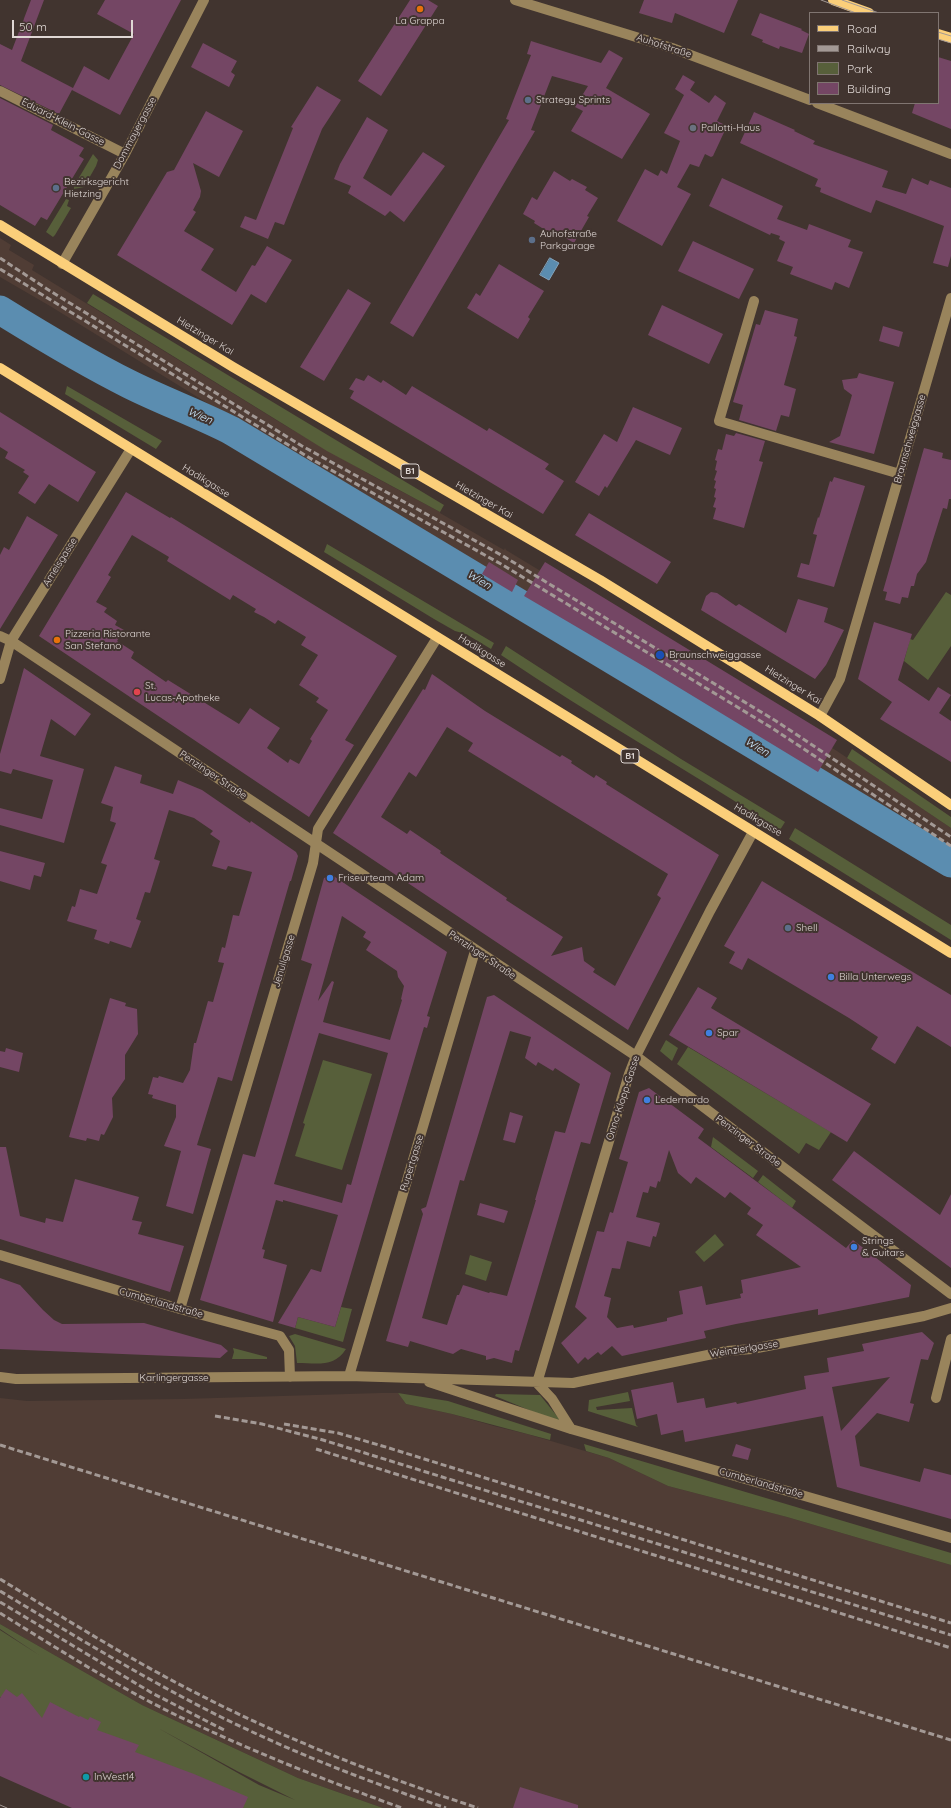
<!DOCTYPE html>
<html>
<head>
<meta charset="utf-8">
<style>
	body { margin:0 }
	#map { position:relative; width:951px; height:1808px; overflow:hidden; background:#41342f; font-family:Quicksand,sans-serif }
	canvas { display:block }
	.legend { position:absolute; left:809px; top:12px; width:130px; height:92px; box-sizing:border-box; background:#41342f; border:1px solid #807571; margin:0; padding:5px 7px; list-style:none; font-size:12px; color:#dfd7d4 }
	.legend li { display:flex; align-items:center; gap:8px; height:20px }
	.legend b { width:20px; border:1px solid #807571 }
	.scale { position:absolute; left:12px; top:20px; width:121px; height:18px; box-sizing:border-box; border:2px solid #dfd7d4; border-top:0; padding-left:5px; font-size:12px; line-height:14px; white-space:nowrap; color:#dfd7d4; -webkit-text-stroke:3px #41342f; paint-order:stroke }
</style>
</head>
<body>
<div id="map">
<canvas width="951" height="1808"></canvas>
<ul class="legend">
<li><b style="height:5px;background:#fbcf7a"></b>Road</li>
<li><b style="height:5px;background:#a39995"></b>Railway</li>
<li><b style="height:11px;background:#575f3a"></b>Park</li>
<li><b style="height:11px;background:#744664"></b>Building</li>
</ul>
<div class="scale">50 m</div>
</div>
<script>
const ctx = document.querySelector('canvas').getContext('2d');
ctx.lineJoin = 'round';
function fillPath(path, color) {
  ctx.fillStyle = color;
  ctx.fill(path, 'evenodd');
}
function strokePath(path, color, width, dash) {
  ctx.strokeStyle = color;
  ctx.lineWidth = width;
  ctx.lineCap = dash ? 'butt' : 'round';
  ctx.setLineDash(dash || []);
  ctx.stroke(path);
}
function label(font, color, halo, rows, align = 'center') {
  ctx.font = font + ' Quicksand,sans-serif';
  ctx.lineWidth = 4;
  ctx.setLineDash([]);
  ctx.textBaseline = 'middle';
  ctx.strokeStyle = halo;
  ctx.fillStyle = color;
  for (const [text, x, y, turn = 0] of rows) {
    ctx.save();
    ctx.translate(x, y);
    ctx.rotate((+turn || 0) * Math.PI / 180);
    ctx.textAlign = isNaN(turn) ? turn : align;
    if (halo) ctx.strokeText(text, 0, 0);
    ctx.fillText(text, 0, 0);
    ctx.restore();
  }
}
const built = new Path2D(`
	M 0,238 L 11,245 L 9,250 L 34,265 L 32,270 L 286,426 L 369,474 L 440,512 L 440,513 L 504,550 L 505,548 L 506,550 L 837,751 L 951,828 L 951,854 L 319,472 L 50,306 L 0,277 Z
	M 381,1393 L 398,1393 L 406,1404 L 452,1414 L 494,1426 L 527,1434 L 609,1458 L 668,1486 L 787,1517 L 951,1565 L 951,1808 L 383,1808 L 298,1778 L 142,1705 L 0,1624 L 0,1398 L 27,1401 L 183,1399 Z`);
const green = new Path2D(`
	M 93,154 L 98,160 L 96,166 L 84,187 L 74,189 L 74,186 Z
	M 66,199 L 69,200 L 67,206 L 71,208 L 55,235 L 53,237 L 46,232 Z
	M 93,294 L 444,505 L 440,512 L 327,451 L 87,303 Z
	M 67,386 L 162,441 L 156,449 L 65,394 Z
	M 327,544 L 494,643 L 491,649 L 466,634 L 455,631 L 434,619 L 324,552 Z
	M 946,592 L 951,595 L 951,646 L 928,680 L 904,661 L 910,639 L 913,640 Z
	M 506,646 L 681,759 L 785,822 L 780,830 C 688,770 592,717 501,655 Z
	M 852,749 L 951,817 L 951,828 L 847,758 Z
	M 795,828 L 951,925 L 951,940 L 789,839 Z
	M 666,1040 L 678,1048 L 672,1061 L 660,1051 Z
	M 688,1047 L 831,1132 L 819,1150 L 806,1143 L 799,1154 L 677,1064 Z
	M 323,1060 L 372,1074 L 342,1170 L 295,1156 L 305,1124 L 303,1123 Z
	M 713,1137 L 758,1171 L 753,1178 L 711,1147 Z
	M 763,1175 L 796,1201 L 792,1208 L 758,1182 Z
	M 715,1234 L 724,1245 L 704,1262 L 695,1252 Z
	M 470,1255 L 492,1262 L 486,1281 L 465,1274 Z
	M 341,1307 L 352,1309 L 343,1342 L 295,1328 L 298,1317 L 335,1327 Z
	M 295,1334 L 346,1349 C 334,1368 317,1363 297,1363 L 295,1346 L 289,1336 Z
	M 233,1348 L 267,1357 L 267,1359 L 232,1359 L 234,1352 Z
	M 628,1392 L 630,1401 L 596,1407 L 597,1410 L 632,1408 L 636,1425 L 638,1427 L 588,1411 L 589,1400 Z
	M 398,1393 L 448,1401 L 551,1434 L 550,1440 L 452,1414 L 406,1404 Z
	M 496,1394 L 540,1395 L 561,1421 L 558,1422 L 495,1396 Z
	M 584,1444 L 951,1553 L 951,1565 L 787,1517 L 668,1486 L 609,1458 L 586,1451 Z
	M 0,1624 L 142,1705 L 298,1778 L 383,1808 L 234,1808 L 19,1710 L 0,1697 L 0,1630 L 39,1655 L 0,1629 ZM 158,1728 L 237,1771 L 295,1800 L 259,1785 Z`);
const water = new Path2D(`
	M 550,258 L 559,263 L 549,280 L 540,275 Z`);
const river = new Path2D(`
	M 0,310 C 42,336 85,362 129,384 C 163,401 199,414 232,431 L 951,863`);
const building = new Path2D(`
	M 31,0 L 44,0 L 21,61 L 73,88 L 59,114 L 0,85 L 0,44 L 12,50 Z
	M 105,0 L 181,0 L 120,115 L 72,90 L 84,66 L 109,80 L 134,34 L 97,14 Z
	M 410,0 L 428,0 L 438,6 L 381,96 L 358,81 Z
	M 644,0 L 738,0 L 724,33 L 675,13 L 672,23 L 639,13 Z
	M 760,13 L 802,29 L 801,30 L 809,34 L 802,53 L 780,46 L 779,49 L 762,42 L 763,40 L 751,35 Z
	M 531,41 L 601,63 L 609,50 L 623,58 L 606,88 L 650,114 L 622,159 L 571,131 L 583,111 L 575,107 L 588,86 L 552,76 L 531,130 L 535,131 L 413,337 L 390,323 L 509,120 L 506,119 L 531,55 L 527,54 Z
	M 203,43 L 237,61 L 231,72 L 235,75 L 229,87 L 191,67 Z
	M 938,57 L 951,61 L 951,129 L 912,113 L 915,103 L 938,103 Z
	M 683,75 L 695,82 L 690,90 L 709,103 L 715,95 L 726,103 L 717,121 L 727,126 L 713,156 L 711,157 L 705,154 L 699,167 L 690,164 L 677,187 L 691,194 L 662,246 L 617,221 L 645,169 L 658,176 L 661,170 L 667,174 L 680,141 L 664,133 L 684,95 L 675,89 Z
	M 317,86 L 341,100 L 322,129 L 284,225 L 275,222 L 268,239 L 240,227 L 245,216 L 256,220 L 293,128 L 291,127 Z
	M 0,98 L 53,125 L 51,130 L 84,148 L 79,156 L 84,159 L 47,220 L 41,217 L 35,226 L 0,205 Z
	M 206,111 L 243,131 L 219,177 L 193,163 L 201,191 L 200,197 L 193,210 L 196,212 L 184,231 L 214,249 L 201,270 L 236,292 L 252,265 L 255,266 L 267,246 L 292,260 L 266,303 L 251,294 L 232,325 L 117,255 L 167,172 L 174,170 Z
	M 754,112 L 795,130 L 794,131 L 815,141 L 813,144 L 888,171 L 882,187 L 906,194 L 912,178 L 928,185 L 930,180 L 951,188 L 951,256 L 948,267 L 933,263 L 944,226 L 876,200 L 871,213 L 856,207 L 820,192 L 821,188 L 815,186 L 818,179 L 740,143 Z
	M 367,117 L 388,130 L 363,178 L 391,196 L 423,152 L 445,166 L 404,222 L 390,211 L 385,216 L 348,193 L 351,186 L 334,179 L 340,164 Z
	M 554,171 L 570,181 L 572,179 L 587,187 L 585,190 L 598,198 L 587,216 L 589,217 L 574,243 L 552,230 L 550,233 L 534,223 L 535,221 L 523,214 L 532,197 L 537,200 Z
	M 722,178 L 783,206 L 777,219 L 807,230 L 809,224 L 851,240 L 848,247 L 863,252 L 849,288 L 835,282 L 832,290 L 790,274 L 793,267 L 777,261 L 785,242 L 779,239 L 780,236 L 771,233 L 770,235 L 709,206 Z
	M 693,241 L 754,269 L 739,299 L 678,271 Z
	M 499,264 L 544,291 L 528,317 L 530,319 L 518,339 L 467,308 L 476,293 L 480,296 Z
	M 348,289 L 371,303 L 324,381 L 300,367 Z
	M 662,305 L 723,334 L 709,364 L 648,335 Z
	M 765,310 L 798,319 L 794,336 L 797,337 L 784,385 L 796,389 L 789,417 L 781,415 L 776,431 L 739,420 L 743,405 L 733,402 L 756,324 L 760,325 Z
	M 883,326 L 903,332 L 899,347 L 879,341 Z
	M 859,373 L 894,382 L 874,454 L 829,442 L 840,436 L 852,395 L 844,389 L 842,380 L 857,378 Z
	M 368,375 L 381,383 L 383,380 L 406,395 L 412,386 L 487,431 L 489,428 L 549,464 L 545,469 L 564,481 L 543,514 L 350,398 L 354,391 L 349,389 L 356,378 L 364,381 Z
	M 633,407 L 682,428 L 670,455 L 636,440 L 607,488 L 605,486 L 599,496 L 575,482 L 604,434 L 617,442 Z
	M 0,412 L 96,472 L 78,502 L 49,484 L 35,504 L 18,493 L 29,476 L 23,472 L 25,470 L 5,458 L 8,452 L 0,447 Z
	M 736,433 L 765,441 L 759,461 L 763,462 L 744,528 L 713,519 L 716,508 L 713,507 L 716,498 L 714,497 L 716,489 L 714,488 L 716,481 L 714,480 L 717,471 L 715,470 L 717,461 L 715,460 L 718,449 L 722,450 L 726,434 L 734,436 Z
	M 924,448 L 943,453 L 942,458 L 951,460 L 951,499 L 949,499 L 947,509 L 943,508 L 926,562 L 917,574 L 914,586 L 911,586 L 908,598 L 902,597 L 900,604 L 885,600 L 887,592 L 883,591 Z
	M 834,477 L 865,486 L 834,587 L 797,577 L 801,563 L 809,565 L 817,535 L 813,534 L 818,517 L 819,518 L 830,481 L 832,482 Z
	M 126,492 L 170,518 L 171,517 L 397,656 L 345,740 L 354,745 L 309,817 L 39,636 ZM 132,535 L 169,557 L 167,561 L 230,600 L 233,595 L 256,609 L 254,612 L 264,617 L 275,624 L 278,620 L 306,637 L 301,645 L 318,655 L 299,685 L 319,698 L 316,702 L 328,710 L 310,739 L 312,741 L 299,764 L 290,759 L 288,763 L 267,748 L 280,728 L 263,717 L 250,708 L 239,724 L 168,680 L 166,682 L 131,658 L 134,652 L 117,641 L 124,630 L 115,625 L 117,621 L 104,612 L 107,608 L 96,602 L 111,577 L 108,575 Z
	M 589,513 L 671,562 L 657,584 L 575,535 Z
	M 27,516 L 58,535 L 0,629 L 0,555 L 4,547 L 9,550 Z
	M 489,562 L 518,580 L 512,592 L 482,574 Z
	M 545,562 L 837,740 L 818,772 L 645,667 L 524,596 Z
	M 711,592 L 717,593 L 736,606 L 739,604 L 786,633 L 798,599 L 828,608 L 824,622 L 844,630 L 826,665 L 815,679 L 701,610 L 706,596 Z
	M 874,622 L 912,634 L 898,680 L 929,701 L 938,687 L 951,695 L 939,713 L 951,721 L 951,762 L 880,719 L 892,702 L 858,679 Z
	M 24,668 L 91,714 L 75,736 L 51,719 L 40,756 L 84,769 L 64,843 L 0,825 L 0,808 L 42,819 L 53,780 L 13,769 L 11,774 L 0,771 L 0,754 Z
	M 432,674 L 485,711 L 560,757 L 562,755 L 572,761 L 571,763 L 594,778 L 596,775 L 607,782 L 606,784 L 719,855 L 628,1030 L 333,833 L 423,689 L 425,690 ZM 447,727 L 473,743 L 468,751 L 668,874 L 657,895 L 661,898 L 615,986 L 593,972 L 595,969 L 584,961 L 582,947 L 551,956 L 563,937 L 506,900 L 507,898 L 440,853 L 441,851 L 410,830 L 407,834 L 381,817 L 409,772 L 416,777 Z
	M 115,766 L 142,775 L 140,783 L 173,794 L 178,780 L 202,790 L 250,823 L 251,821 L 296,852 L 298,856 L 291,881 L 290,881 L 232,1081 L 218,1077 L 197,1145 L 211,1149 L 193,1214 L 166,1206 L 181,1151 L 164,1146 L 176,1117 L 176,1105 L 152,1098 L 153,1095 L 148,1094 L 153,1077 L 158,1078 L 159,1076 L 183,1083 L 190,1070 L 194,1043 L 196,1043 L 208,1001 L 213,1002 L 224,963 L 218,962 L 222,947 L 225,948 L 233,915 L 239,916 L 252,872 L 228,866 L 226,870 L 212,866 L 220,841 L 210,834 L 213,831 L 194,818 L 169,810 L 154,859 L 160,861 L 150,893 L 145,892 L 136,919 L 141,921 L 131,948 L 110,941 L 109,944 L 94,939 L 97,930 L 67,921 L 72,906 L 75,907 L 80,889 L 97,894 L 107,865 L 101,863 L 116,823 L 110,821 L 113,807 L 101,803 Z
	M 0,851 L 45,863 L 41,877 L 34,875 L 30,890 L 0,881 Z
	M 332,875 L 447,952 L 427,1016 L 430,1017 L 427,1028 L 424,1027 L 335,1327 L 298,1317 L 295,1328 L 278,1323 L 311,1269 L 321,1272 L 338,1215 L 283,1200 L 283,1202 L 276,1200 L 262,1249 L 265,1250 L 263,1258 L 287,1265 L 273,1322 L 200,1300 L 243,1154 L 255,1157 L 312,964 L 301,960 L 324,878 ZM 342,916 L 366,932 L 363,937 L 371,942 L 366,950 L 397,971 L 398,977 L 404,986 L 401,999 L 402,1000 L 390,1040 L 323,1022 L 334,982 L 332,981 L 318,1001 ZM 319,1033 L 388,1053 L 351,1185 L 347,1184 L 342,1203 L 274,1184 Z
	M 762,881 L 951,995 L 951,1047 L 917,1026 L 895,1064 L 871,1049 L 878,1037 L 849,1018 L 748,958 L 742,970 L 729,963 L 735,952 L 724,946 Z
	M 698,987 L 717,998 L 711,1008 L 871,1104 L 847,1142 L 669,1035 Z
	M 494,995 L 611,1073 L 590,1144 L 581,1142 L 519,1351 L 515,1350 L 512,1363 L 494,1358 L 486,1360 L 486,1356 L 461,1349 L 453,1354 L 410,1341 L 408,1347 L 386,1341 L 423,1214 L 421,1209 L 426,1207 L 487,997 ZM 510,1031 L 531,1037 L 525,1058 L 536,1066 L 538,1062 L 553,1071 L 555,1068 L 580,1084 L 565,1133 L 555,1131 L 535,1200 L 536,1200 L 507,1296 L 490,1292 L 489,1293 L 463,1285 L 459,1295 L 457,1295 L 447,1325 L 422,1318 L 460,1180 L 464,1181 Z
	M 110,998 L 126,1003 L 125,1006 L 137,1009 L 138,1034 L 125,1055 L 125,1079 L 112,1098 L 113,1117 L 104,1135 L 101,1134 L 99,1141 L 87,1138 L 86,1141 L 69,1137 Z
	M 6,1048 L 23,1053 L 19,1072 L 0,1067 L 0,1051 L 5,1052 Z
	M 649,1088 L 704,1129 L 698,1138 L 846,1248 L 853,1240 L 911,1285 L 909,1297 L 818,1315 L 818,1309 L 736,1324 L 704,1331 L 706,1338 L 622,1356 L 612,1346 L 601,1355 L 598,1352 L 588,1360 L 585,1357 L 578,1364 L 561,1343 L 587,1318 L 575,1307 L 597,1231 L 604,1232 L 610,1212 L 613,1213 L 628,1162 L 619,1159 L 639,1092 ZM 669,1150 L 678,1173 L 691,1184 L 696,1177 L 725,1198 L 730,1192 L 751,1208 L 747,1214 L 763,1225 L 756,1235 L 801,1267 L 741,1280 L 743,1293 L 740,1294 L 741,1298 L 706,1305 L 702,1286 L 679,1291 L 683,1314 L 667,1318 L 667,1321 L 634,1328 L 633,1325 L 617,1328 L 607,1317 L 611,1298 L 604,1296 L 612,1268 L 620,1269 L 627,1241 L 650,1247 L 653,1236 L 656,1237 L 660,1223 L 636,1217 L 643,1192 L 648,1193 L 650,1186 L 656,1188 L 658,1181 L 660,1182 Z
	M 510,1112 L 523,1116 L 515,1143 L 503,1140 Z
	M 0,1147 L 6,1147 L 20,1216 L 45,1223 L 46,1218 L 63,1222 L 75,1179 L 139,1197 L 132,1220 L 142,1222 L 138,1234 L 184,1246 L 170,1292 L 0,1239 Z
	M 854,1151 L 940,1215 L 951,1194 L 951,1268 L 832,1180 Z
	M 480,1203 L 508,1211 L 504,1223 L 477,1215 Z
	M 0,1278 L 20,1285 L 43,1310 L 54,1320 L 62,1324 L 144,1323 L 221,1345 L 228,1351 L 220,1358 L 0,1349 Z
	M 922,1332 L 934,1343 L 928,1360 L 921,1359 L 910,1403 L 914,1404 L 909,1422 L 877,1413 L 855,1436 L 860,1466 L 920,1482 L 924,1468 L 951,1475 L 951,1519 L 837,1487 L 823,1416 L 685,1442 L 683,1430 L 661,1435 L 657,1414 L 637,1419 L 631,1390 L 673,1382 L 677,1403 L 704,1398 L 706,1408 L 736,1402 L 737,1404 L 806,1389 L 804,1376 L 829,1372 L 827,1358 L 864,1351 L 862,1344 ZM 890,1377 L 841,1431 L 832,1387 Z
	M 736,1444 L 751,1449 L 748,1460 L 732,1456 Z
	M 6,1689 L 17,1697 L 22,1693 L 42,1718 L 50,1702 L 79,1717 L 80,1716 L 88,1720 L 90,1717 L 101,1722 L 97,1730 L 139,1745 L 135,1752 L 194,1774 L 248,1797 L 243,1808 L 72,1808 L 0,1776 L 0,1698 Z
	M 520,1787 L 578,1805 L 578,1808 L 513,1808 Z`);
const minor = new Path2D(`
	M 515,0 L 672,48 L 810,100
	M 0,91 L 125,154
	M 817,103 L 951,154
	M 62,264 L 125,154 L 204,0
	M 754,301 L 719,421 L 900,474
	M 0,636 L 11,641 L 636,1056 L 951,1294
	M 0,679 L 11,641 L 131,449
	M 820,716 L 840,679 L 951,298
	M 0,1255 L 180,1309 L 280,1336 L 289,1350 L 290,1377
	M 180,1309 L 313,863 L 318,829 L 437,638
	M 349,1376 L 475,951
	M 0,1377 L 16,1379 L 349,1376 L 573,1383 L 727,1351 L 752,1349 L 924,1316 L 951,1308
	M 429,1382 L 571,1429 L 951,1538
	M 537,1383 L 629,1074 L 636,1056 L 710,911 L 753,832
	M 537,1383 L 552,1399 L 571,1429
	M 936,1398 L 951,1339`);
const major = new Path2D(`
	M 833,0 L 869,13
	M 938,34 L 951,38
	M 0,225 L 233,367 L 600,580 L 820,716 L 951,805
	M 0,368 L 951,953`);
const tram = new Path2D(`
	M 821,0 L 856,13
	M 842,0 L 879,13
	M 938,32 L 951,36
	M 938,39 L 951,43
	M 0,1805 L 7,1808`);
const rail = new Path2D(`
	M 0,258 L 47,289 L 302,446 L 503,556 L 776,721 L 951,837
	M 0,269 L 313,460 L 501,564 L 772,728 L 951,846
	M 215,1416 L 262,1424 L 323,1440 L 951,1635
	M 284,1424 L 338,1433 L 389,1448 L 951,1623
	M 0,1445 L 951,1740
	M 316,1449 L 951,1648
	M 0,1579 C 67,1620 134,1662 204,1697 C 292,1742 384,1777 478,1808
	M 0,1591 C 73,1635 145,1679 221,1717 C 294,1753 369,1782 446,1808
	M 0,1602 L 152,1693 L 224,1730
	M 0,1613 C 58,1649 116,1686 178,1716 C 251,1751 327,1781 402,1808`);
const markers = [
	[420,9,4,"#e8710a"],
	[528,100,4,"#5c6f8a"],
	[693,128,4,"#6b7280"],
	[56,188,4,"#5c6f8a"],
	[532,240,4,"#5c6f8a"],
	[57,640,4,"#e8710a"],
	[660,655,5,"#1a4fb4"],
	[137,692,4,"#e0444e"],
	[330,878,4,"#3f7fe0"],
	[788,928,4,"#5c6f8a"],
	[831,977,4,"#3f7fe0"],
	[709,1033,4,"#3f7fe0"],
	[647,1100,4,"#3f7fe0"],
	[854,1247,4,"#3f7fe0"],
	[86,1777,4,"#0f9aa8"]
];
const shields = [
	[410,471,18],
	[630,756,18]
];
const shieldNames = [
	["B1",410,471],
	["B1",630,756]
];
const poiNames = [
	["La Grappa",420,21,"center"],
	["Strategy Sprints",536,100],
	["Pallotti-Haus",701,128],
	["Bezirksgericht",64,182],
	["Hietzing",64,194],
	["Auhofstraße",540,234],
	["Parkgarage",540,246],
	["Pizzeria Ristorante",65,634],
	["San Stefano",65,646],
	["Braunschweiggasse",669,655],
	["St.",145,686],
	["Lucas-Apotheke",145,698],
	["Friseurteam Adam",338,878],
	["Shell",796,928],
	["Billa Unterwegs",839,977],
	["Spar",717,1033],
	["Ledernardo",655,1100],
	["Strings",862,1241],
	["& Guitars",862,1253],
	["InWest14",94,1777]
];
const streetNames = [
	["Auhofstraße",664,46,18],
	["Eduard-Klein-Gasse",63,122,27],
	["Dommayergasse",135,133,-62],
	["Hietzinger Kai",205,336,31],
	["Braunschweiggasse",910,439,-74],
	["Hadikgasse",206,481,32],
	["Hietzinger Kai",484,500,30],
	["Ameisgasse",60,562,-58],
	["Hadikgasse",482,651,32],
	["Hietzinger Kai",793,685,32],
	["Penzinger Straße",213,775,34],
	["Hadikgasse",758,820,31],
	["Penzinger Straße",482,955,34],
	["Jenullgasse",284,961,-73],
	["Onno-Klopp-Gasse",623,1098,-72],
	["Penzinger Straße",748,1141,37],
	["Rupertgasse",412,1163,-73],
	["Cumberlandstraße",161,1303,16],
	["Weinzierlgasse",744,1349,-9],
	["Karlingergasse",174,1378],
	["Cumberlandstraße",761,1483,16]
];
const waterNames = [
	["Wien",200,416,24],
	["Wien",479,580,31],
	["Wien",757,747,31]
];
fillPath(built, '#503d35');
fillPath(green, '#575f3a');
fillPath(water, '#5b8db0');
strokePath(water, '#83a3bb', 1);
strokePath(river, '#5b8db0', 29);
fillPath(building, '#744664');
strokePath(minor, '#99845c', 10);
strokePath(major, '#fbcf7a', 10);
strokePath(tram, '#a39995', 1);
strokePath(rail, '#a39995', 3, [6, 3]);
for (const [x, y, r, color] of markers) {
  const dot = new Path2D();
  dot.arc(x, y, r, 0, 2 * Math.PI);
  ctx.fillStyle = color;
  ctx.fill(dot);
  strokePath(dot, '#41342f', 1.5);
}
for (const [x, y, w] of shields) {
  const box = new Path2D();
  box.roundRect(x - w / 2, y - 7, w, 14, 3);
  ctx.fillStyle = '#41342f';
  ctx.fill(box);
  strokePath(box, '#dfd7d4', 1);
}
label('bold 9px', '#dfd7d4', null, shieldNames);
label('10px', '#dfd7d4', '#41342f', poiNames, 'left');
label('10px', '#dfd7d4', '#41342f', streetNames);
label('italic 11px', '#cae7fc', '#41342f', waterNames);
</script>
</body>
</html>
